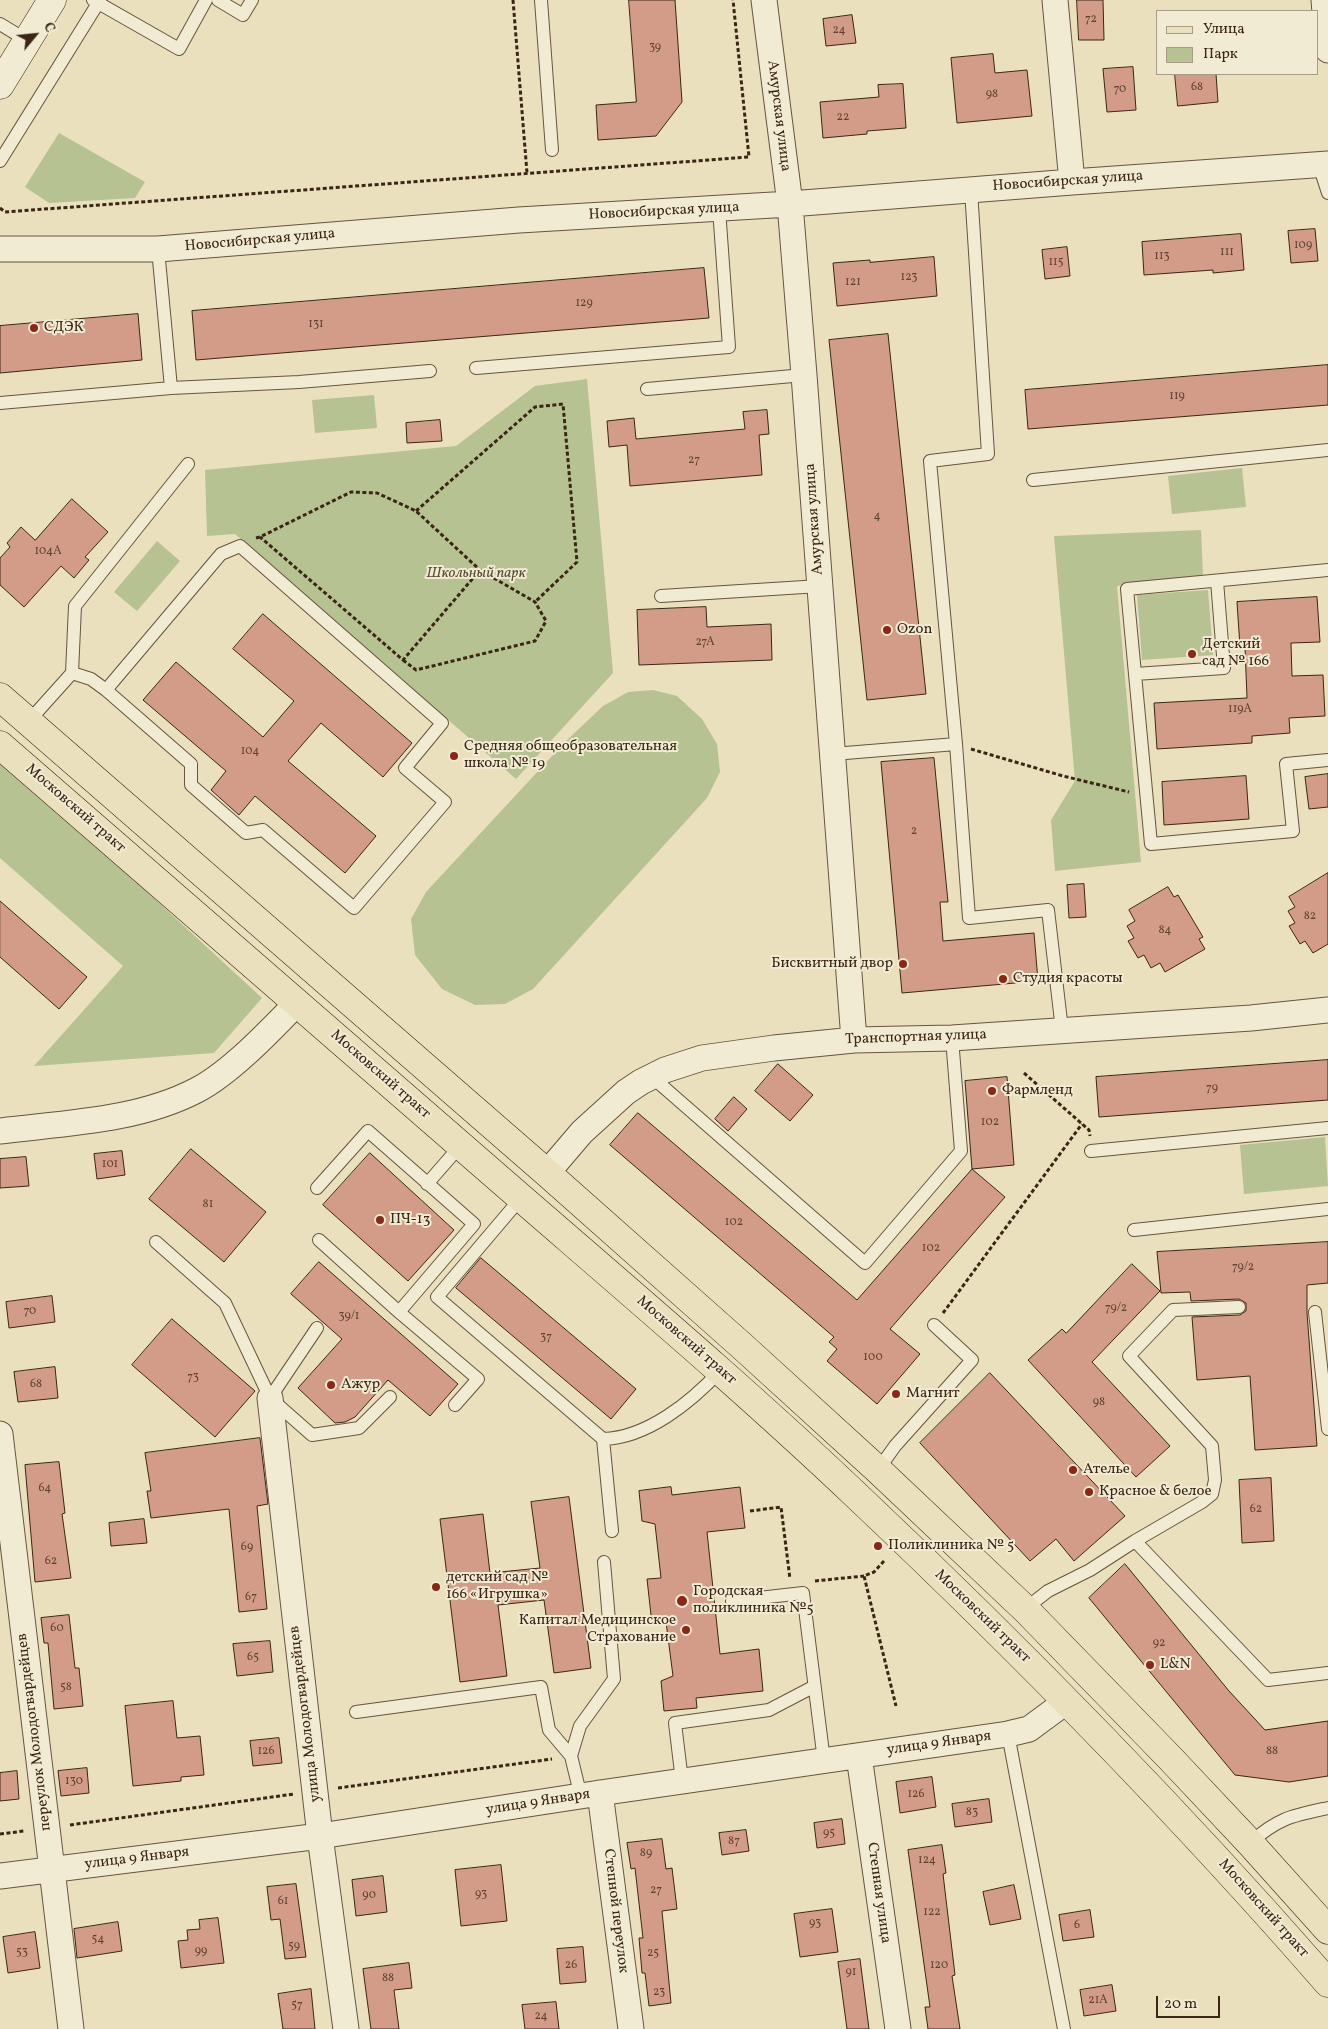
<!DOCTYPE html>
<html>
<head>
<meta charset="utf-8">
<style>
	body { margin:0 }
	#map { position:relative; width:1328px; height:2029px; overflow:hidden; background:#eae0bd; font-family:Vollkorn,serif }
	canvas { display:block }
	.legend { position:absolute; left:1156px; top:10px; width:162px; height:65px; box-sizing:border-box; background:#f1ebd4; border:1px solid #a89c88; margin:0; padding:6px 9px; list-style:none; font-size:15px; color:#3b2515 }
	.legend li { display:flex; align-items:center; gap:10px; height:25px }
	.legend b { width:25px; border:1px solid #a89c88 }
	.north { position:absolute; left:10px; top:10px; width:50px; height:50px; -webkit-text-stroke:4px #f1ebd4; paint-order:stroke; rotate:62deg; font-size:14px; font-weight:700; line-height:20px; text-align:center; color:#3b2515 }
	.north::after { content:''; display:block; margin:auto; width:18px; height:22px; background:#3b2515; clip-path:polygon(50% 0,100% 100%,50% 72%,0 100%) }
	.scale { position:absolute; left:1156px; top:1996px; width:64px; height:22px; box-sizing:border-box; border:2px solid #3b2515; border-top:0; padding-left:6px; font-size:15px; line-height:18px; white-space:nowrap; color:#3b2515; -webkit-text-stroke:4px #f1ebd4; paint-order:stroke }
</style>
</head>
<body>
<div id="map">
<canvas width="1328" height="2029"></canvas>
<ul class="legend">
<li><b style="height:6px;background:#eae0bd"></b>Улица</li>
<li><b style="height:14px;background:#b6c292"></b>Парк</li>
</ul>
<div class="north">С</div>
<div class="scale">20 m</div>
</div>
<script>
const ctx = document.querySelector('canvas').getContext('2d');
ctx.lineJoin = 'round';
function fillPath(path, color) {
  ctx.fillStyle = color;
  ctx.fill(path, 'evenodd');
}
function strokePath(path, color, width, dash) {
  ctx.strokeStyle = color;
  ctx.lineWidth = width;
  ctx.lineCap = dash ? 'butt' : 'round';
  ctx.setLineDash(dash || []);
  ctx.stroke(path);
}
function label(font, color, halo, rows, align = 'center') {
  ctx.font = font + ' Vollkorn,serif';
  ctx.lineWidth = 4;
  ctx.setLineDash([]);
  ctx.textBaseline = 'middle';
  ctx.strokeStyle = halo;
  ctx.fillStyle = color;
  for (const [text, x, y, turn = 0] of rows) {
    ctx.save();
    ctx.translate(x, y);
    ctx.rotate((+turn || 0) * Math.PI / 180);
    ctx.textAlign = isNaN(turn) ? turn : align;
    if (halo) ctx.strokeText(text, 0, 0);
    ctx.fillText(text, 0, 0);
    ctx.restore();
  }
}
const green = new Path2D(`
	M 59,133 L 145,182 L 135,198 L 49,203 L 25,187 Z
	M 587,379 L 613,673 L 516,779 L 235,534 L 207,536 L 205,470 L 456,446 L 535,386 Z
	M 374,395 L 377,428 L 315,433 L 312,400 Z
	M 1242,468 L 1246,507 L 1172,514 L 1168,476 Z
	M 1201,530 L 1203,576 L 1117,586 L 1141,862 L 1055,871 L 1051,820 L 1075,781 L 1054,536 Z
	M 157,541 L 180,561 L 137,611 L 114,592 Z
	M 1208,590 L 1213,655 L 1142,660 L 1137,595 Z
	M 653,690 L 677,696 L 702,719 L 717,744 L 720,772 L 707,798 L 533,989 L 505,1004 L 475,1005 L 442,989 L 415,955 L 411,919 L 426,892 L 565,742 L 603,706 L 628,692 Z
	M 0,756 L 262,998 L 214,1053 L 34,1066 L 123,966 L 0,858 Z
	M 1325,1137 L 1328,1186 L 1244,1194 L 1240,1145 Z`);
const building = new Path2D(`
	M 629,0 L 675,0 L 682,102 L 656,136 L 598,140 L 596,105 L 636,102 Z
	M 1077,0 L 1103,0 L 1104,40 L 1079,40 Z
	M 852,15 L 856,43 L 826,46 L 823,19 Z
	M 993,54 L 995,73 L 1027,70 L 1032,116 L 957,123 L 951,58 Z
	M 1133,67 L 1136,110 L 1107,112 L 1103,69 Z
	M 1175,74 L 1216,74 L 1218,102 L 1178,106 Z
	M 903,84 L 906,128 L 867,131 L 867,134 L 823,138 L 820,102 L 879,97 L 878,85 Z
	M 1315,229 L 1318,261 L 1291,263 L 1288,231 Z
	M 1241,234 L 1244,270 L 1213,273 L 1213,270 L 1144,275 L 1142,242 Z
	M 1067,247 L 1070,276 L 1045,279 L 1042,250 Z
	M 934,257 L 937,296 L 837,306 L 833,263 L 870,260 L 870,262 Z
	M 704,268 L 709,318 L 196,360 L 192,311 Z
	M 138,314 L 142,360 L 0,373 L 0,326 Z
	M 888,334 L 926,694 L 867,700 L 829,340 Z
	M 1328,365 L 1328,405 L 1028,429 L 1025,390 Z
	M 767,410 L 769,434 L 759,435 L 762,475 L 630,486 L 627,445 L 609,447 L 607,421 L 634,418 L 636,439 L 745,429 L 743,412 Z
	M 440,420 L 442,441 L 407,443 L 406,423 Z
	M 72,499 L 108,532 L 85,557 L 89,560 L 74,578 L 61,566 L 24,607 L 0,585 L 0,558 L 10,547 L 7,543 L 21,527 L 35,540 Z
	M 1317,597 L 1320,642 L 1291,643 L 1292,676 L 1323,675 L 1325,716 L 1289,718 L 1290,733 L 1252,736 L 1252,743 L 1157,749 L 1154,703 L 1247,698 L 1245,647 L 1240,647 L 1237,602 Z
	M 706,607 L 707,627 L 771,624 L 772,660 L 639,665 L 637,610 Z
	M 263,614 L 412,743 L 383,777 L 321,723 L 288,761 L 376,836 L 345,873 L 255,796 L 239,815 L 211,790 L 226,771 L 143,700 L 176,662 L 263,737 L 294,701 L 233,649 Z
	M 934,758 L 948,902 L 940,902 L 943,941 L 1034,933 L 1038,981 L 902,993 L 881,762 Z
	M 1328,774 L 1328,807 L 1309,809 L 1305,777 Z
	M 1246,776 L 1249,819 L 1164,825 L 1162,782 Z
	M 1328,873 L 1328,944 L 1313,953 L 1305,941 L 1300,944 L 1289,926 L 1295,923 L 1288,911 L 1295,907 L 1289,897 Z
	M 1084,884 L 1086,917 L 1069,918 L 1067,885 Z
	M 1168,887 L 1174,897 L 1178,895 L 1203,937 L 1199,939 L 1205,949 L 1165,972 L 1160,963 L 1151,968 L 1144,955 L 1138,958 L 1128,941 L 1134,938 L 1127,926 L 1135,921 L 1129,910 Z
	M 0,901 L 87,977 L 59,1009 L 0,957 Z
	M 1328,1060 L 1328,1100 L 1099,1117 L 1096,1077 Z
	M 778,1064 L 813,1095 L 790,1121 L 755,1091 Z
	M 1007,1077 L 1014,1165 L 972,1169 L 965,1081 Z
	M 734,1097 L 747,1109 L 728,1131 L 715,1119 Z
	M 638,1113 L 857,1300 L 972,1169 L 1005,1197 L 890,1329 L 920,1354 L 877,1404 L 827,1361 L 837,1349 L 829,1342 L 834,1337 L 610,1145 Z
	M 191,1149 L 266,1212 L 224,1262 L 149,1199 Z
	M 122,1151 L 125,1175 L 97,1179 L 94,1154 Z
	M 370,1153 L 454,1230 L 408,1281 L 323,1205 Z
	M 26,1157 L 29,1186 L 0,1188 L 0,1159 Z
	M 1328,1242 L 1328,1283 L 1307,1285 L 1307,1313 L 1317,1446 L 1255,1450 L 1250,1376 L 1197,1380 L 1192,1317 L 1240,1315 L 1246,1311 L 1246,1303 L 1239,1299 L 1191,1301 L 1190,1292 L 1161,1293 L 1157,1252 Z
	M 481,1258 L 636,1389 L 611,1419 L 456,1288 Z
	M 319,1262 L 458,1384 L 430,1416 L 388,1380 L 355,1417 L 345,1422 L 335,1423 L 298,1388 L 342,1339 L 291,1294 Z
	M 1132,1264 L 1160,1291 L 1092,1362 L 1170,1446 L 1136,1477 L 1028,1360 L 1062,1329 L 1066,1333 Z
	M 52,1296 L 55,1322 L 9,1328 L 6,1302 Z
	M 172,1319 L 255,1391 L 215,1437 L 132,1365 Z
	M 55,1367 L 58,1398 L 18,1402 L 14,1372 Z
	M 990,1373 L 1125,1516 L 1074,1561 L 1056,1539 L 1030,1561 L 920,1443 Z
	M 260,1438 L 268,1504 L 257,1506 L 267,1609 L 239,1612 L 229,1509 L 151,1518 L 147,1491 L 151,1491 L 145,1453 Z
	M 59,1462 L 65,1513 L 62,1514 L 71,1578 L 35,1582 L 25,1465 Z
	M 1271,1478 L 1274,1541 L 1242,1543 L 1239,1480 Z
	M 671,1487 L 672,1495 L 740,1487 L 745,1528 L 707,1532 L 720,1654 L 759,1649 L 763,1691 L 696,1698 L 697,1708 L 664,1711 L 661,1681 L 673,1676 L 666,1622 L 652,1624 L 647,1579 L 661,1578 L 655,1524 L 642,1521 L 639,1491 Z
	M 569,1497 L 591,1668 L 554,1673 L 544,1600 L 498,1605 L 507,1676 L 460,1682 L 440,1519 L 483,1514 L 490,1573 L 540,1568 L 531,1502 Z
	M 144,1519 L 147,1543 L 111,1546 L 109,1523 Z
	M 1125,1564 L 1229,1691 L 1265,1730 L 1328,1721 L 1328,1776 L 1289,1782 L 1235,1775 L 1089,1598 Z
	M 69,1615 L 75,1668 L 79,1668 L 83,1706 L 54,1709 L 48,1643 L 44,1643 L 41,1618 Z
	M 270,1641 L 273,1672 L 237,1676 L 233,1644 Z
	M 173,1701 L 177,1738 L 200,1736 L 204,1775 L 181,1777 L 181,1781 L 133,1786 L 125,1706 Z
	M 279,1738 L 282,1763 L 253,1766 L 250,1741 Z
	M 87,1768 L 89,1793 L 61,1796 L 58,1771 Z
	M 17,1771 L 19,1799 L 0,1801 L 0,1773 Z
	M 932,1777 L 936,1807 L 900,1813 L 896,1782 Z
	M 989,1799 L 992,1822 L 955,1827 L 952,1804 Z
	M 842,1819 L 845,1844 L 817,1848 L 814,1823 Z
	M 746,1830 L 749,1851 L 722,1855 L 719,1833 Z
	M 662,1839 L 666,1869 L 672,1868 L 677,1909 L 662,1911 L 671,2003 L 649,2006 L 645,1973 L 642,1973 L 639,1938 L 643,1938 L 635,1868 L 631,1869 L 627,1843 Z
	M 942,1845 L 946,1873 L 943,1874 L 955,1975 L 952,1976 L 960,2029 L 928,2029 L 925,2007 L 930,2007 L 908,1850 Z
	M 501,1865 L 507,1921 L 461,1926 L 455,1870 Z
	M 383,1876 L 387,1912 L 356,1916 L 352,1880 Z
	M 296,1884 L 306,1957 L 285,1959 L 280,1919 L 271,1920 L 267,1887 Z
	M 1014,1885 L 1021,1919 L 990,1925 L 983,1892 Z
	M 832,1909 L 838,1952 L 800,1957 L 794,1914 Z
	M 1090,1910 L 1094,1937 L 1063,1941 L 1059,1915 Z
	M 218,1918 L 224,1963 L 181,1968 L 178,1941 L 188,1940 L 187,1930 L 200,1929 L 199,1920 Z
	M 118,1922 L 122,1951 L 77,1958 L 74,1929 Z
	M 35,1932 L 40,1968 L 8,1973 L 3,1937 Z
	M 583,1947 L 586,1982 L 560,1984 L 557,1949 Z
	M 860,1959 L 869,2029 L 847,2029 L 838,1962 Z
	M 409,1963 L 412,1988 L 394,1990 L 399,2029 L 371,2029 L 363,1969 Z
	M 1112,1985 L 1116,2011 L 1084,2016 L 1080,1990 Z
	M 311,1989 L 315,2029 L 283,2029 L 278,1994 Z
	M 556,2002 L 559,2029 L 525,2029 L 522,2005 Z`);
const path = new Path2D(`
	M 513,0 L 527,173
	M 0,208 L 5,212 L 749,157 L 733,0
	M 416,511 L 535,407 L 563,404 L 577,562 L 535,602
	M 256,538 L 260,537 L 351,492 L 377,493 L 416,511 L 480,570 L 403,660 L 260,537
	M 403,660 L 416,670 L 535,641 L 546,621 L 535,602 L 480,570
	M 971,749 L 1063,776 L 1129,792
	M 1024,1073 L 1089,1130 L 1090,1136
	M 943,1313 L 1082,1124
	M 750,1511 L 781,1507 L 790,1579
	M 884,1561 L 874,1572 L 864,1576 L 896,1706
	M 815,1581 L 864,1576
	M 338,1788 L 552,1759
	M 70,1825 L 294,1794
	M 0,1834 L 24,1831`);
const lane = new Path2D(`
	M 93,0 L 179,49 L 206,0
	M 218,0 L 243,15 L 252,0
	M 541,0 L 552,150
	M 0,24 L 28,41
	M 0,161 L 100,0
	M 1319,165 L 1328,193
	M 476,368 L 729,347 L 719,209
	M 171,388 L 299,382 L 430,371
	M 647,389 L 804,375
	M 0,403 L 171,388 L 158,249
	M 1033,480 L 1328,450
	M 1328,570 L 1127,589 L 1151,844 L 1293,831 L 1286,764 L 1328,760
	M 661,596 L 820,586
	M 72,673 L 91,679 L 106,690 L 191,764 L 191,785 L 246,833 L 263,830 L 354,908 L 445,802 L 405,768 L 442,723 L 240,546 L 221,554 L 106,690
	M 1135,674 L 1224,668 L 1217,581
	M 28,722 L 72,673 L 75,606 L 188,464
	M 956,744 L 969,918 L 1048,910 L 1062,1030
	M 833,754 L 956,744 L 930,461 L 988,454 L 971,190
	M 652,1077 L 865,1263 L 961,1151 L 952,1038
	M 1091,1151 L 1328,1128
	M 427,1184 L 461,1145
	M 317,1188 L 368,1131 L 474,1224 L 399,1312 L 319,1240
	M 521,1198 L 437,1297 L 603,1439 C 647,1438 691,1402 720,1371
	M 1134,1230 L 1328,1209
	M 156,1242 L 225,1303 L 270,1398 L 312,1435 L 359,1428 L 390,1397
	M 399,1312 L 478,1379 L 455,1405
	M 1315,1312 L 1328,1429
	M 270,1398 L 317,1328
	M 603,1439 L 612,1531
	M 878,1470 L 895,1446 L 972,1360 L 934,1325
	M 1135,1541 L 1202,1502 L 1212,1494 L 1215,1480 L 1212,1446 L 1129,1356 L 1173,1310 L 1239,1307
	M 732,1601 L 803,1593 L 824,1761
	M 1025,1609 L 1048,1591 L 1090,1570 L 1135,1541 L 1268,1680 L 1328,1673
	M 356,1712 L 541,1687 L 549,1730 L 571,1756 L 581,1797
	M 1008,1734 L 1064,2029
	M 571,1756 L 580,1726 L 614,1679 L 604,1562
	M 682,1781 L 675,1723 L 769,1710 L 813,1687
	M 1250,1843 C 1278,1818 1291,1816 1328,1808`);
const street = new Path2D(`
	M 764,0 L 790,204 L 804,375 L 854,1040
	M 1055,0 L 1072,182
	M 1324,0 L 1328,50
	M 0,249 L 158,249 L 519,220 L 790,204 L 1072,182 L 1328,164
	M 0,1131 C 65,1123 138,1121 197,1090 C 230,1073 271,1030 297,1003
	M 547,1173 L 582,1132 L 626,1092 L 641,1082 L 665,1070 L 702,1058 L 774,1048 L 854,1040 L 952,1038 L 1251,1018 L 1328,1010
	M 270,1398 L 320,1836 L 346,2029
	M 0,1434 L 71,2029
	M 859,1756 L 898,2029
	M 600,1793 L 631,2029
	M 0,1876 L 320,1836 L 600,1793 L 1008,1734 L 1029,1729 L 1067,1701`);
const secondary = new Path2D(`
	M 0,85 L 52,0`);
const primary = new Path2D(`
	M 0,697 L 547,1173 L 742,1346 L 878,1470 L 1025,1609 L 1170,1758 L 1250,1843 L 1328,1930
	M 0,745 C 163,886 326,1029 489,1170 C 613,1278 739,1384 858,1497 C 1022,1652 1180,1813 1328,1983`);
const markers = [
	[34,328,5,"#8f2418"],
	[887,630,5,"#8f2418"],
	[1192,654,5,"#8f2418"],
	[454,756,5,"#8f2418"],
	[903,964,5,"#8f2418"],
	[1003,979,5,"#8f2418"],
	[992,1091,5,"#8f2418"],
	[380,1220,5,"#8f2418"],
	[331,1385,5,"#8f2418"],
	[896,1394,5,"#8f2418"],
	[1073,1470,5,"#8f2418"],
	[1089,1492,5,"#8f2418"],
	[878,1546,5,"#8f2418"],
	[436,1587,5,"#8f2418"],
	[682,1601,6,"#8f2418"],
	[686,1630,5,"#8f2418"],
	[1150,1665,5,"#8f2418"]
];
const numberNames = [
	["72",1091,20],
	["24",839,31],
	["39",655,48],
	["68",1197,88],
	["70",1120,90],
	["98",992,95],
	["22",843,118],
	["109",1303,246],
	["111",1227,253],
	["113",1162,257],
	["115",1056,263],
	["123",909,278],
	["121",853,283],
	["129",584,304],
	["131",316,325],
	["119",1177,397],
	["27",694,461],
	["4",877,517],
	["104А",48,552],
	["27А",705,643],
	["119А",1240,710],
	["104",250,752],
	["2",914,832],
	["82",1310,917],
	["84",1165,931],
	["79",1212,1089],
	["102",990,1123],
	["101",110,1165],
	["81",208,1205],
	["102",734,1223],
	["102",931,1249],
	["79/2",1243,1268],
	["79/2",1116,1309],
	["70",30,1312],
	["39/1",349,1317],
	["37",546,1338],
	["100",873,1358],
	["73",193,1378],
	["68",36,1385],
	["98",1099,1403],
	["64",45,1489],
	["62",1256,1510],
	["69",247,1548],
	["62",51,1562],
	["67",251,1598],
	["60",57,1629],
	["92",1159,1644],
	["65",253,1658],
	["58",66,1688],
	["126",266,1752],
	["88",1272,1752],
	["130",74,1782],
	["126",916,1795],
	["83",972,1813],
	["95",829,1834],
	["87",734,1842],
	["89",646,1854],
	["124",927,1861],
	["27",656,1891],
	["93",481,1895],
	["90",369,1896],
	["61",283,1902],
	["122",932,1913],
	["93",815,1924],
	["6",1077,1926],
	["54",98,1940],
	["59",294,1947],
	["99",201,1952],
	["53",22,1953],
	["25",653,1954],
	["26",571,1966],
	["120",939,1966],
	["91",851,1973],
	["88",388,1979],
	["23",659,1993],
	["21А",1098,2001],
	["57",297,2006],
	["24",541,2017]
];
const streetNames = [
	["Амурская улица",778,116,83],
	["Новосибирская улица",1068,182,-4],
	["Новосибирская улица",664,212,-3],
	["Новосибирская улица",260,241,-5],
	["Амурская улица",815,519,-94],
	["Московский тракт",75,809,41],
	["Транспортная улица",916,1038,-2],
	["Московский тракт",380,1075,41],
	["Московский тракт",686,1341,41],
	["Московский тракт",982,1617,44],
	["улица Молодогвардейцев",306,1714,-97],
	["переулок Молодогвардейцев",35,1732,-97],
	["улица 9 Января",939,1744,-8],
	["улица 9 Января",538,1803,-9],
	["улица 9 Января",137,1859,-7],
	["Степная улица",878,1893,82],
	["Московский тракт",1263,1909,48],
	["Степной переулок",615,1911,83]
];
const poiNames = [
	["СДЭК",44,328],
	["Ozon",897,630],
	["Детский",1202,645],
	["сад № 166",1202,662],
	["Средняя общеобразовательная",464,747],
	["школа № 19",464,764],
	["Бисквитный двор",893,964,"right"],
	["Студия красоты",1013,979],
	["Фармленд",1002,1091],
	["ПЧ-13",390,1220],
	["Ажур",341,1385],
	["Магнит",906,1394],
	["Ателье",1083,1470],
	["Красное & белое",1099,1492],
	["Поликлиника № 5",888,1546],
	["детский сад №",446,1578],
	["166 «Игрушка»",446,1595],
	["Городская",693,1592],
	["поликлиника №5",693,1609],
	["Капитал Медицинское",676,1621,"right"],
	["Страхование",676,1638,"right"],
	["L&N",1160,1665]
];
const parkNames = [
	["Школьный парк",476,574]
];
fillPath(green, '#b6c292');
fillPath(building, '#d39c88');
strokePath(building, '#3b2515', 1);
strokePath(lane, '#67543f', 14);
strokePath(street, '#67543f', 27);
strokePath(secondary, '#3b2515', 29);
strokePath(primary, '#3b2515', 29);
strokePath(path, '#3b2515', 3, [4, 2.5]);
strokePath(lane, '#f1ebd4', 12);
strokePath(street, '#f1ebd4', 25);
strokePath(secondary, '#f1ebd4', 28);
strokePath(primary, '#eae0bd', 28);
for (const [x, y, r, color] of markers) {
  const dot = new Path2D();
  dot.arc(x, y, r, 0, 2 * Math.PI);
  ctx.fillStyle = color;
  ctx.fill(dot);
  strokePath(dot, '#f1ebd4', 2);
}
label('12px', '#614332', null, numberNames);
label('15px', '#3b2515', '#f1ebd4', streetNames);
label('15px', '#3b2515', '#f1ebd4', poiNames, 'left');
label('italic 15px', '#5a4c34', '#f1ebd4', parkNames);
</script>
</body>
</html>
